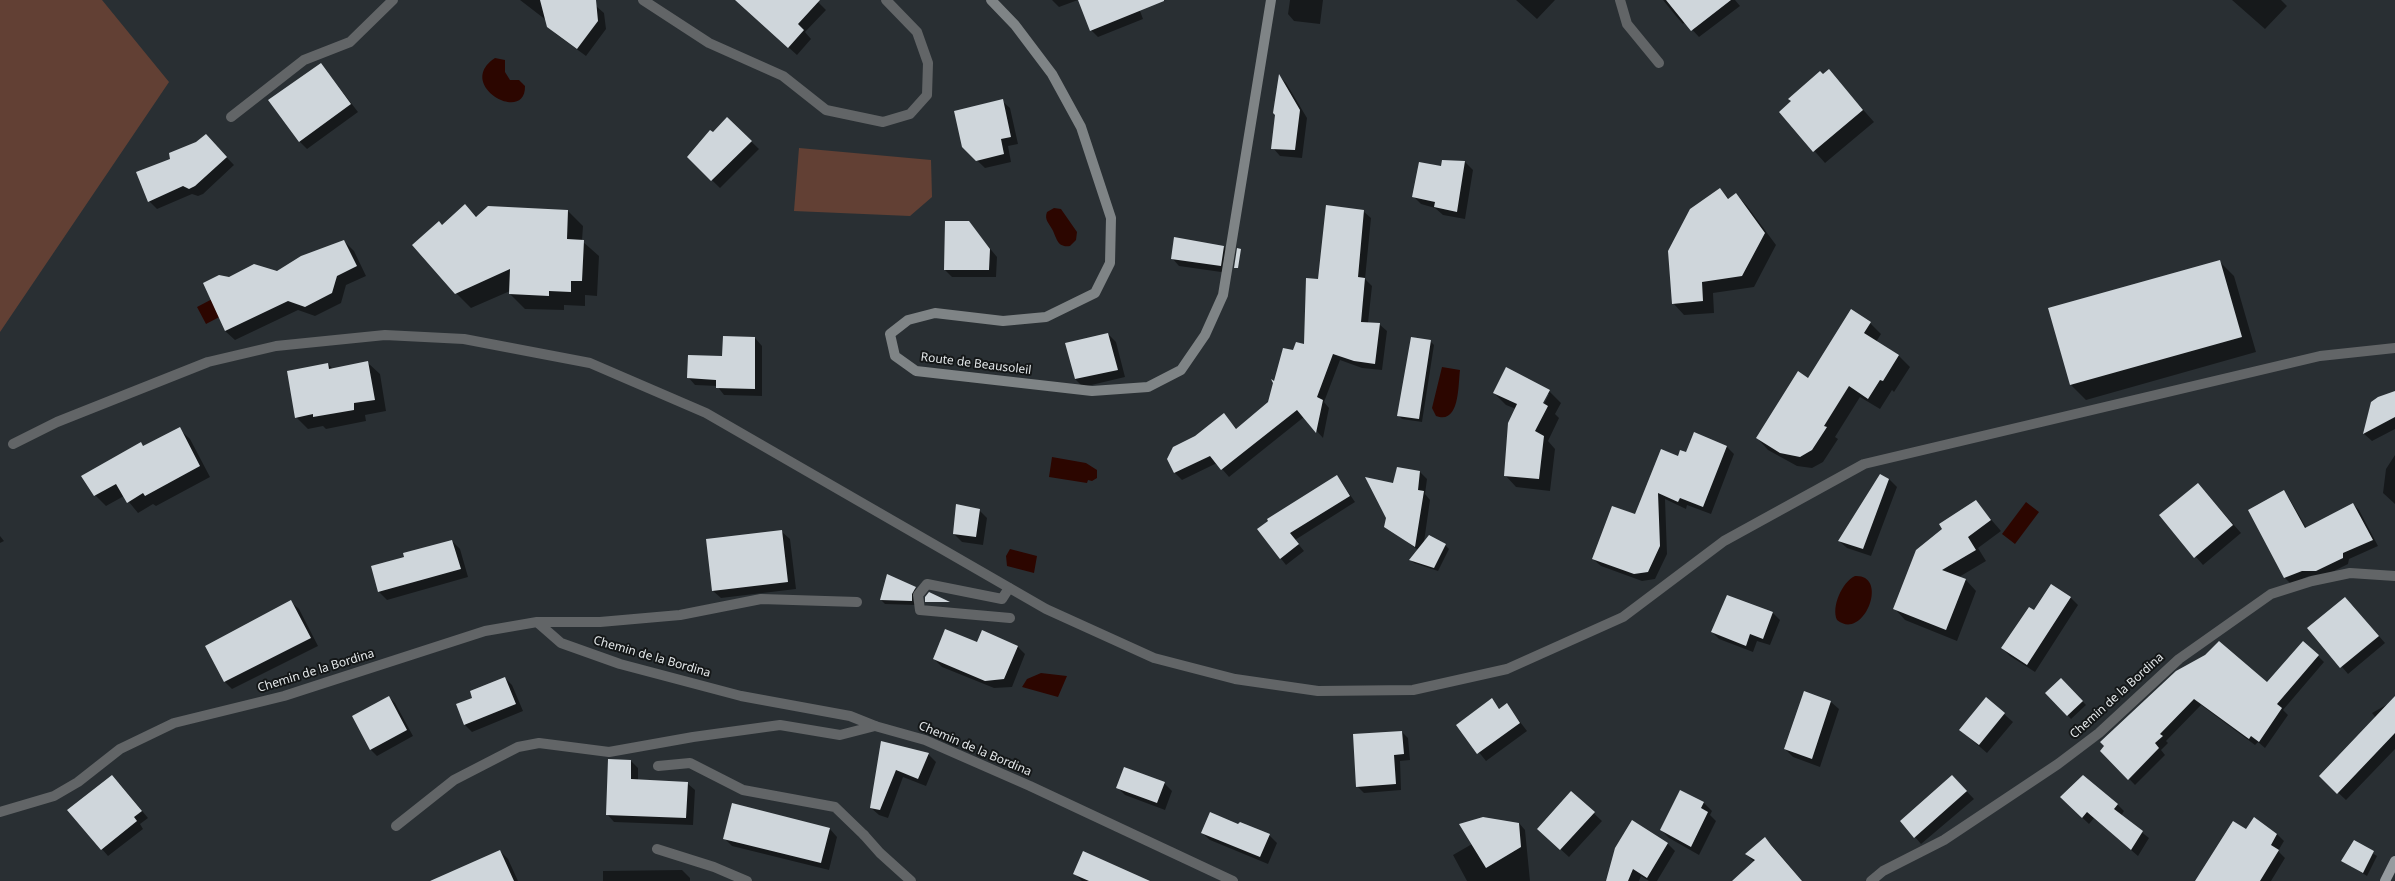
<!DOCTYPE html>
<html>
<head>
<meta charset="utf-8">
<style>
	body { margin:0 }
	canvas { display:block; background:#292f33 }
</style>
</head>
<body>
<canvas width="2395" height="881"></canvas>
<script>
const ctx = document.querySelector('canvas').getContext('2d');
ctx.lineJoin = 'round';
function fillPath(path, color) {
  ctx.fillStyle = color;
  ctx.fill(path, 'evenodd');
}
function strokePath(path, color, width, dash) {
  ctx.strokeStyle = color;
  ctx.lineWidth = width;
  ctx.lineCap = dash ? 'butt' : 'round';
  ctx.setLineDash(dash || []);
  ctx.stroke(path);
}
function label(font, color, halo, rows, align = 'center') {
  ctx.font = font + ' "Noto Sans",sans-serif';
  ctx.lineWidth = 4;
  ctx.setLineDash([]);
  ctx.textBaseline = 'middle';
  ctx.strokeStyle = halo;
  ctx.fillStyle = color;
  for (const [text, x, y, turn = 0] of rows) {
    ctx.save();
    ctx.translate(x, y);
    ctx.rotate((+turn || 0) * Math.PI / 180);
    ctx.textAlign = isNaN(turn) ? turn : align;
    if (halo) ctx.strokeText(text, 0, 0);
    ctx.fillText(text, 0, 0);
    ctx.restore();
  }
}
const green = new Path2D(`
	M 0,0 L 102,0 L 169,82 L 0,332 Z
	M 799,148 L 931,160 L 932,197 L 910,216 L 794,211 Z`);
const water = new Path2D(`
	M 495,58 L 505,60 L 505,72 L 510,80 L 519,80 L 525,86 C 526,125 454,85 495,58 Z
	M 1054,208 L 1061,209 L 1077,232 L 1076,240 L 1070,246 C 1057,248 1057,238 1052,229 C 1049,223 1044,220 1047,212 Z
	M 237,286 L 246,303 L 206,324 L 197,307 Z
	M 1442,367 L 1460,370 C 1458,385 1460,425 1436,416 L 1432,408 Z
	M 1052,457 L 1086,463 L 1097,470 L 1097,478 L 1092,481 L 1088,480 L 1087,483 L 1049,477 Z
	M 2026,502 L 2039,512 L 2015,544 L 2002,534 Z
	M 1010,549 L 1037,556 L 1034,573 L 1007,566 L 1006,556 Z
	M 1855,576 C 1890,574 1864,642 1837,620 C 1831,607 1842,582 1855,576 Z
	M 1041,673 L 1067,676 L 1058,697 L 1022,687 L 1027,679 Z`);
const shadow = new Path2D(`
	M 520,0 L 589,0 L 604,13 L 606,29 L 586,56 L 556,34 L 548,26 L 546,20 Z
	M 745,0 L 816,0 L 826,10 L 805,32 L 811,39 L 797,55 L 749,12 Z
	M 1052,0 L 1078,0 L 1059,7 Z
	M 1080,0 L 1136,0 L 1143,19 L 1098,37 L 1091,30 Z
	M 1290,0 L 1323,0 L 1320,24 L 1294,21 L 1288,14 Z
	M 1516,0 L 1555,0 L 1537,19 Z
	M 1663,0 L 1735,0 L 1740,6 L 1699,37 L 1685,22 L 1683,24 L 1676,16 Z
	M 2232,0 L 2281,0 L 2287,6 L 2265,29 Z
	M 321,64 L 358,112 L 307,149 L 299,141 Z
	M 1829,71 L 1874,122 L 1825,163 L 1780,112 Z
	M 1279,76 L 1286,83 L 1307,118 L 1302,158 L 1280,156 L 1273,148 Z
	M 1002,101 L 1010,108 L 1018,144 L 1008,146 L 1011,162 L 985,168 L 963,147 Z
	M 727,118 L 759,149 L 720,188 L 688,157 Z
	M 213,143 L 234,165 L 203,194 L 198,196 L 192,194 L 157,209 L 149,201 Z
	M 1465,162 L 1473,170 L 1465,219 L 1443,215 L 1435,208 L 1421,204 L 1413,196 L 1442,167 Z
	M 1720,189 L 1729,199 L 1736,194 L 1747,206 L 1776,245 L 1754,287 L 1713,293 L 1714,313 L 1684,315 L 1673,303 Z
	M 465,206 L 477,217 L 568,211 L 583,226 L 582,241 L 599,256 L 597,296 L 585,295 L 585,306 L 564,305 L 564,310 L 525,309 L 510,294 L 510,291 L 471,308 L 456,293 L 442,226 Z
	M 1363,211 L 1371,218 L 1365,279 L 1372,286 L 1368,323 L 1379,324 L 1387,331 L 1382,370 L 1362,368 L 1340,360 L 1324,402 L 1329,408 L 1323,438 L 1304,417 L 1229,477 L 1217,463 L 1182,480 L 1175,473 L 1169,459 L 1223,414 L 1237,429 L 1269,403 L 1294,351 L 1305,345 L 1318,281 Z
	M 968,222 L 997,257 L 996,277 L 952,277 L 945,270 Z
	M 1175,238 L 1224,247 L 1231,254 L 1228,273 L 1179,266 L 1172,258 Z
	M 344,241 L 354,251 L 366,276 L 346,285 L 341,303 L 315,316 L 298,310 L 235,340 L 225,331 L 229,279 L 277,272 Z
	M 2219,261 L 2234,276 L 2256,352 L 2086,400 L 2071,385 Z
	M 1870,323 L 1881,334 L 1876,342 L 1899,356 L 1910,367 L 1894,392 L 1892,390 L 1880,409 L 1860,397 L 1835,437 L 1838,439 L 1823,462 L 1812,468 L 1797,466 L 1768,450 L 1757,438 L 1808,379 Z
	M 1108,334 L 1116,342 L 1125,377 L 1083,387 L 1075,379 Z
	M 755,338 L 762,346 L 762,396 L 724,395 L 717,386 L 695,385 L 688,377 Z
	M 1430,341 L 1434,345 L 1422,422 L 1402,419 L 1398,415 Z
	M 368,363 L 380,374 L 386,411 L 365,415 L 366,421 L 326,429 L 323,426 L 308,429 L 296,417 L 328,364 L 333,369 Z
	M 1549,391 L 1561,403 L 1555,414 L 1559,418 L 1548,441 L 1555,449 L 1550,491 L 1516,487 L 1505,475 L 1516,409 L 1506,405 L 1494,393 ZM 1547,394 L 1549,394 L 1542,408 L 1540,407 Z
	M 2395,398 L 2395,429 L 2372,441 L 2364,434 L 2370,406 Z
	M 179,429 L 190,439 L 210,477 L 156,506 L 153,504 L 138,513 L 124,496 L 106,506 L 95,495 L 141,443 L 144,447 Z
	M 1695,434 L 1727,447 L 1734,454 L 1711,514 L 1687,505 L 1686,509 L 1665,499 L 1667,554 L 1655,579 L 1642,581 L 1601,566 L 1593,559 L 1635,515 L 1678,457 L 1687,454 Z
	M 2395,455 L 2395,504 L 2383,493 L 2386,469 Z
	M 1420,472 L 1427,479 L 1425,494 L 1430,500 L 1424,542 L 1445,545 L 1449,549 L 1438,571 L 1414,563 L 1410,559 L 1418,550 L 1385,526 Z
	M 1337,476 L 1355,502 L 1295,540 L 1304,551 L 1286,565 L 1258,530 Z
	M 1889,479 L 1897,487 L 1871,556 L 1847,548 L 1839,541 Z
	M 2198,484 L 2241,533 L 2203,565 L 2160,516 Z
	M 2283,492 L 2289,498 L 2307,529 L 2353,504 L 2359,510 L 2378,546 L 2349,559 L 2348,564 L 2322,577 L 2309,576 L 2291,584 L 2285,578 Z
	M 1975,501 L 2001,531 L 1978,548 L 1986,561 L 1959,577 L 1966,580 L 1976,591 L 1957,641 L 1905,620 L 1895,609 Z
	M 979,510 L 987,518 L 983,545 L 962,542 L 954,534 Z
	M 782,532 L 790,539 L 796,589 L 721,598 L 713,591 Z
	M 0,536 L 4,541 L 0,543 Z
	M 452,541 L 460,549 L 468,577 L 387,600 L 379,592 L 372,567 Z
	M 888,575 L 919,591 L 916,605 L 885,604 L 881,600 Z
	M 1727,596 L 1773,613 L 1780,620 L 1770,645 L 1757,641 L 1753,652 L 1719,639 L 1712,632 Z
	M 2070,597 L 2078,605 L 2035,672 L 2010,656 L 2002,648 L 2035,612 Z
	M 291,602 L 299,609 L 318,646 L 232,689 L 225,682 Z
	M 2352,605 L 2385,643 L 2348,674 L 2309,628 Z
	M 1018,647 L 1025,654 L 1012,687 L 994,688 L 942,667 L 934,659 Z
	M 2318,656 L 2324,662 L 2283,710 L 2288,715 L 2265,748 L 2258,742 L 2255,745 L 2201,705 L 2166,741 L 2168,743 L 2161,750 L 2165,755 L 2135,785 L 2102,751 L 2177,672 L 2268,683 Z
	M 505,678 L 512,685 L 523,711 L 472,732 L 465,725 L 457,705 L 474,698 Z
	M 2061,679 L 2086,705 L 2071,719 L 2046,693 Z
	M 1805,693 L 1831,702 L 1839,709 L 1820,767 L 1793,757 L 1785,749 Z
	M 389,697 L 395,703 L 413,736 L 377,756 L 371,750 Z
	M 1986,698 L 2013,722 L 1987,753 L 1960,730 Z
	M 1491,700 L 1500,709 L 1507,705 L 1527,731 L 1486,761 L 1457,725 Z
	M 2395,700 L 2395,749 L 2346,800 L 2320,776 L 2376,718 L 2372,713 Z
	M 1402,732 L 1408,738 L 1410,760 L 1400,761 L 1401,790 L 1364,793 L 1357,786 Z
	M 882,742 L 928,754 L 936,762 L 926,786 L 903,777 L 888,818 L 879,815 L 871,808 Z
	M 609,760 L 631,761 L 638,768 L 638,780 L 687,783 L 695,790 L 693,825 L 614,822 L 607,814 Z
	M 1952,776 L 1974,799 L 1921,844 L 1915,837 Z
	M 119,783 L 148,818 L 140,824 L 143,829 L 108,856 L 102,849 Z
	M 1164,783 L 1172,791 L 1165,810 L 1125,795 L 1117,787 Z
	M 1571,792 L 1602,821 L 1569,857 L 1546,836 Z
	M 1680,792 L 1704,803 L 1712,811 L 1710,815 L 1716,821 L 1699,855 L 1669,838 L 1661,830 Z
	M 2068,804 L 2117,804 L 2124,811 L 2121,816 L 2149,838 L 2138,856 L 2094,818 L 2089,824 Z
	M 1519,823 L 1525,830 L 1530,881 L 1467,881 L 1453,855 L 1472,844 Z
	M 1238,825 L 1269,835 L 1277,843 L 1268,864 L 1210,840 L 1202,833 Z
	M 830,829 L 837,837 L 829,870 L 732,846 L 724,838 Z
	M 2246,830 L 2277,834 L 2284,841 L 2278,851 L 2285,858 L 2271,881 L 2197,881 Z
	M 1765,838 L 1776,850 L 1802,881 L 1733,881 L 1754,862 L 1746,854 Z
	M 2354,842 L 2377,856 L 2367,876 L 2343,861 Z
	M 1667,843 L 1675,851 L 1657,881 L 1649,881 L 1641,876 L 1639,881 L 1607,881 Z
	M 500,851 L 508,859 L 518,881 L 442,881 Z
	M 682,870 L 690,878 L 690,881 L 603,881 L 603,871 Z
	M 1074,873 L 1148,881 L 1082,881 Z`);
const building = new Path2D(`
	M 540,0 L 596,0 L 598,21 L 577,49 L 547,27 Z
	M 735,0 L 820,0 L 798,24 L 804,30 L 788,48 Z
	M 1078,0 L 1164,0 L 1164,1 L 1090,31 Z
	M 1666,0 L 1731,0 L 1691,31 Z
	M 321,63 L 351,104 L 299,142 L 268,100 Z
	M 1829,69 L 1863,110 L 1813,152 L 1779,112 L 1791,101 L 1788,99 L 1820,71 L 1823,74 Z
	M 1279,74 L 1300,110 L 1295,150 L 1271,149 L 1275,115 L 1273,113 Z
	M 1003,99 L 1011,137 L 1001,139 L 1004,154 L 976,161 L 962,147 L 954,111 Z
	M 727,117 L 752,141 L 711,181 L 687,157 L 710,130 L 713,132 Z
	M 206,134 L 227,157 L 195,186 L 189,189 L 183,186 L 148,202 L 136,172 L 170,159 L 169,153 L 196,142 Z
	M 1442,160 L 1465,161 L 1457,212 L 1434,207 L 1435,202 L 1412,197 L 1419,162 L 1441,166 Z
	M 1720,188 L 1728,199 L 1736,193 L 1765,233 L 1742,276 L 1702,282 L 1703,301 L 1672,304 L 1668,251 L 1690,209 Z
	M 465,204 L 476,217 L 488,206 L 568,210 L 567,239 L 584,240 L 582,281 L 571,281 L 571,292 L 549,291 L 549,296 L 509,294 L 510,269 L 455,294 L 412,245 L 439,221 L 442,225 Z
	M 1326,205 L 1364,210 L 1358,277 L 1365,278 L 1361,322 L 1380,323 L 1375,364 L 1354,361 L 1333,354 L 1317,397 L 1323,400 L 1316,433 L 1297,410 L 1221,470 L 1210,456 L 1174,473 L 1167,459 L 1173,447 L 1195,436 L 1224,413 L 1236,429 L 1268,402 L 1273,383 L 1271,379 L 1274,381 L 1283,348 L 1293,350 L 1296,342 L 1304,344 L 1306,278 L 1318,279 Z
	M 945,221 L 969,221 L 990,249 L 989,270 L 944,270 Z
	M 1174,237 L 1224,246 L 1221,266 L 1171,259 Z
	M 344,240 L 357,266 L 337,276 L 332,293 L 305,307 L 288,301 L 225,331 L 203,283 L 219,275 L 229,277 L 254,264 L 277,271 L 301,256 Z
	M 1237,248 L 1241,249 L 1238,268 L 1234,268 Z
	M 2220,260 L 2242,337 L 2070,385 L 2048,308 Z
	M 1851,309 L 1871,322 L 1864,333 L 1899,355 L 1883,381 L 1880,380 L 1868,399 L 1849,386 L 1824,426 L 1827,427 L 1812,450 L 1800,457 L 1780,453 L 1756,438 L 1798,371 L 1808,378 Z
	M 1108,333 L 1118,370 L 1075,379 L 1065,343 Z
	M 723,336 L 755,337 L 755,389 L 716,388 L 716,380 L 687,378 L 688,355 L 722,356 Z
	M 1411,337 L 1431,340 L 1419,419 L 1397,416 Z
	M 368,361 L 375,400 L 354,403 L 354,410 L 313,417 L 313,414 L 295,418 L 287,371 L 328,363 L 329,369 Z
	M 1506,367 L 1550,390 L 1543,403 L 1548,406 L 1535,431 L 1544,436 L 1539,479 L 1504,476 L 1508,423 L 1517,404 L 1493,393 Z
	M 2395,391 L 2395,417 L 2363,434 L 2371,402 L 2378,397 Z
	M 180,427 L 200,466 L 145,496 L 143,493 L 127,503 L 116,484 L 94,496 L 81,476 L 141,442 L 143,446 Z
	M 1694,432 L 1727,446 L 1703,507 L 1680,498 L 1678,502 L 1658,493 L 1660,546 L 1648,572 L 1634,574 L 1592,559 L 1612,506 L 1635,514 L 1661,449 L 1678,456 L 1680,450 L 1686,452 Z
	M 1397,467 L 1420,471 L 1418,490 L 1424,491 L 1415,547 L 1384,527 L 1386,518 L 1365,477 L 1393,483 Z
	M 1880,474 L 1889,479 L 1863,549 L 1838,541 Z
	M 1337,475 L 1350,496 L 1290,533 L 1299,544 L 1280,559 L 1257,529 L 1268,521 L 1267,519 Z
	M 2198,483 L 2233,525 L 2194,558 L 2159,515 Z
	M 2284,490 L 2305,528 L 2353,503 L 2373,540 L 2343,553 L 2343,558 L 2316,571 L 2302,571 L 2284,578 L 2248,510 Z
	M 1976,500 L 1991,520 L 1968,537 L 1976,550 L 1942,570 L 1966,579 L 1946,630 L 1893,609 L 1916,550 L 1942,529 L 1939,524 Z
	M 956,504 L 980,509 L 976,537 L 953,534 Z
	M 782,530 L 788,582 L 712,591 L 706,539 Z
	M 1429,535 L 1446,544 L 1434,568 L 1409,560 Z
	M 452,540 L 461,569 L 378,592 L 371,566 L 404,557 L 403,553 Z
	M 887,574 L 916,587 L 912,594 L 912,601 L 880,600 Z
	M 2051,584 L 2071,597 L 2027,665 L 2001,648 L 2029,607 L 2034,610 Z
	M 929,592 L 950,602 L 925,602 L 925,597 Z
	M 1727,595 L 1773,612 L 1763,639 L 1750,634 L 1746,646 L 1711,632 Z
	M 2345,597 L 2379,636 L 2340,668 L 2307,628 Z
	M 291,600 L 311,638 L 224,682 L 205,646 Z
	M 945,629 L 977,642 L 982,630 L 1018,646 L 1004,679 L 985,681 L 933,659 Z
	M 2219,641 L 2267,682 L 2303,641 L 2319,655 L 2277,704 L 2282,708 L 2259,742 L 2251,736 L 2249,739 L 2194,699 L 2160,734 L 2163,736 L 2155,743 L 2159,748 L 2128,780 L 2100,751 L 2104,746 L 2100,742 L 2176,671 L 2205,655 Z
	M 505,677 L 516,704 L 464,725 L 456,704 L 472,698 L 470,691 Z
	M 2061,678 L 2083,701 L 2067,716 L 2045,693 Z
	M 1804,691 L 1831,701 L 1812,759 L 1784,749 Z
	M 389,696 L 407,730 L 370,750 L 352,716 Z
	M 2395,696 L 2395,733 L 2337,794 L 2319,776 Z
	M 1986,697 L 2005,713 L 1979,745 L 1959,730 Z
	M 1492,698 L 1499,709 L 1507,703 L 1520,723 L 1477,754 L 1456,725 Z
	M 1402,731 L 1404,754 L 1394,755 L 1396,784 L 1356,787 L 1353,734 Z
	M 881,741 L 929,753 L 918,779 L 896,770 L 880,810 L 870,808 Z
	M 608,759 L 631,760 L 631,779 L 688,782 L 686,818 L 606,815 Z
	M 1124,767 L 1165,782 L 1157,803 L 1116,788 Z
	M 112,775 L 142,811 L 134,817 L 137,821 L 101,850 L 67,810 Z
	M 1952,775 L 1967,791 L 1914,838 L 1900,821 Z
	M 2083,775 L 2118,804 L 2114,809 L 2143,831 L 2131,850 L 2087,812 L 2082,818 L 2060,797 Z
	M 1680,790 L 1704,802 L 1701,808 L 1708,812 L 1691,847 L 1660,830 Z
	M 1571,791 L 1595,812 L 1560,850 L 1537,829 Z
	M 732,803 L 830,828 L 821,863 L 723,839 Z
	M 1210,812 L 1238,824 L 1240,822 L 1270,834 L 1260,857 L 1201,833 Z
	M 1483,817 L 1519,823 L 1521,847 L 1486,868 L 1459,824 Z
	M 2254,817 L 2277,834 L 2271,845 L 2279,850 L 2260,881 L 2195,881 L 2233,821 L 2246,829 Z
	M 1632,820 L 1668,843 L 1647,878 L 1633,869 L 1628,881 L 1606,881 L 1615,848 Z
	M 1765,837 L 1771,845 L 1802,881 L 1732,881 L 1755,860 L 1745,854 Z
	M 2354,840 L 2374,851 L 2363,873 L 2341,861 Z
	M 500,850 L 514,881 L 430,881 Z
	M 1083,851 L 1150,881 L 1089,881 L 1073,874 Z`);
const lane = new Path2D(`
	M 643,0 L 709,43 L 783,76 L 826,110 L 883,122 L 910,114 L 927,95 L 928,63 L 917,32 L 886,0
	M 1620,0 L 1627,24 L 1659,63
	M 231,117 L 304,60 L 350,42 L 393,0
	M 1009,588 L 1002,599 L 927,584 L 918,595 L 920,610 L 1010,618
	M 537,622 L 561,643 L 620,664 L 741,696 L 850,716 L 875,726
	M 658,766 L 690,763 L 743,790 L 835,807 L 864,835
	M 0,812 L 54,796 L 78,782 L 120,749 L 174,723 L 284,696 L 485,631 L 537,622 L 600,622 L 680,615 L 761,599 L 857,602
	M 396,826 L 454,780 L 518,747 L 539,743 L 609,752 L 693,737 L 780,725 L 840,735 L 875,726`);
const street = new Path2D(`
	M 13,444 L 57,422 L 208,362 L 276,346 L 385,335 L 464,339 L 590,363 L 706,413 L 1046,609 L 1154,658 L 1235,679 L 1318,691 L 1413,690 L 1507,669 L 1623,617 L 1724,541 L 1864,464 L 2320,356 L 2395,348
	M 875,726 L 925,740 L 1030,786 L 1233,881
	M 864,835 L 880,853 L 911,881
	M 657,849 L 714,867 L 747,881
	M 1871,881 L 1883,871 L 1944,840 L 2058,764 L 2099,733 L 2179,659 L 2271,594 L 2312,581 L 2350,573 L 2395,576`);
const secondary = new Path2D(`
	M 991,0 L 1015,25 L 1052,74 L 1081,127 L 1111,218 L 1110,263 L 1095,293 L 1046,317 L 1003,321 L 935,313 L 908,320 L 890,334 L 895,356 L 916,371 L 1092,391 L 1148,387 L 1181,370 L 1205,335 L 1223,295 L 1271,0`);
const primary = new Path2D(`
	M 2385,881 L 2395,861`);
const streetNames = [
	["Route de Beausoleil",976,364,7],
	["Chemin de la Bordina",652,657,16],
	["Chemin de la Bordina",316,671,-17],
	["Chemin de la Bordina",2117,696,-42],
	["Chemin de la Bordina",975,749,23]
];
fillPath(green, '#624034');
fillPath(water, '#2c0600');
fillPath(shadow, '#0007');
fillPath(building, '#cfd6db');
strokePath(lane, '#626567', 10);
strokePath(street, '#626567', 10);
strokePath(secondary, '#7f8486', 10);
strokePath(primary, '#959b9f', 10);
label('12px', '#e4e8ea', '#141718', streetNames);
</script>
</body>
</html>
